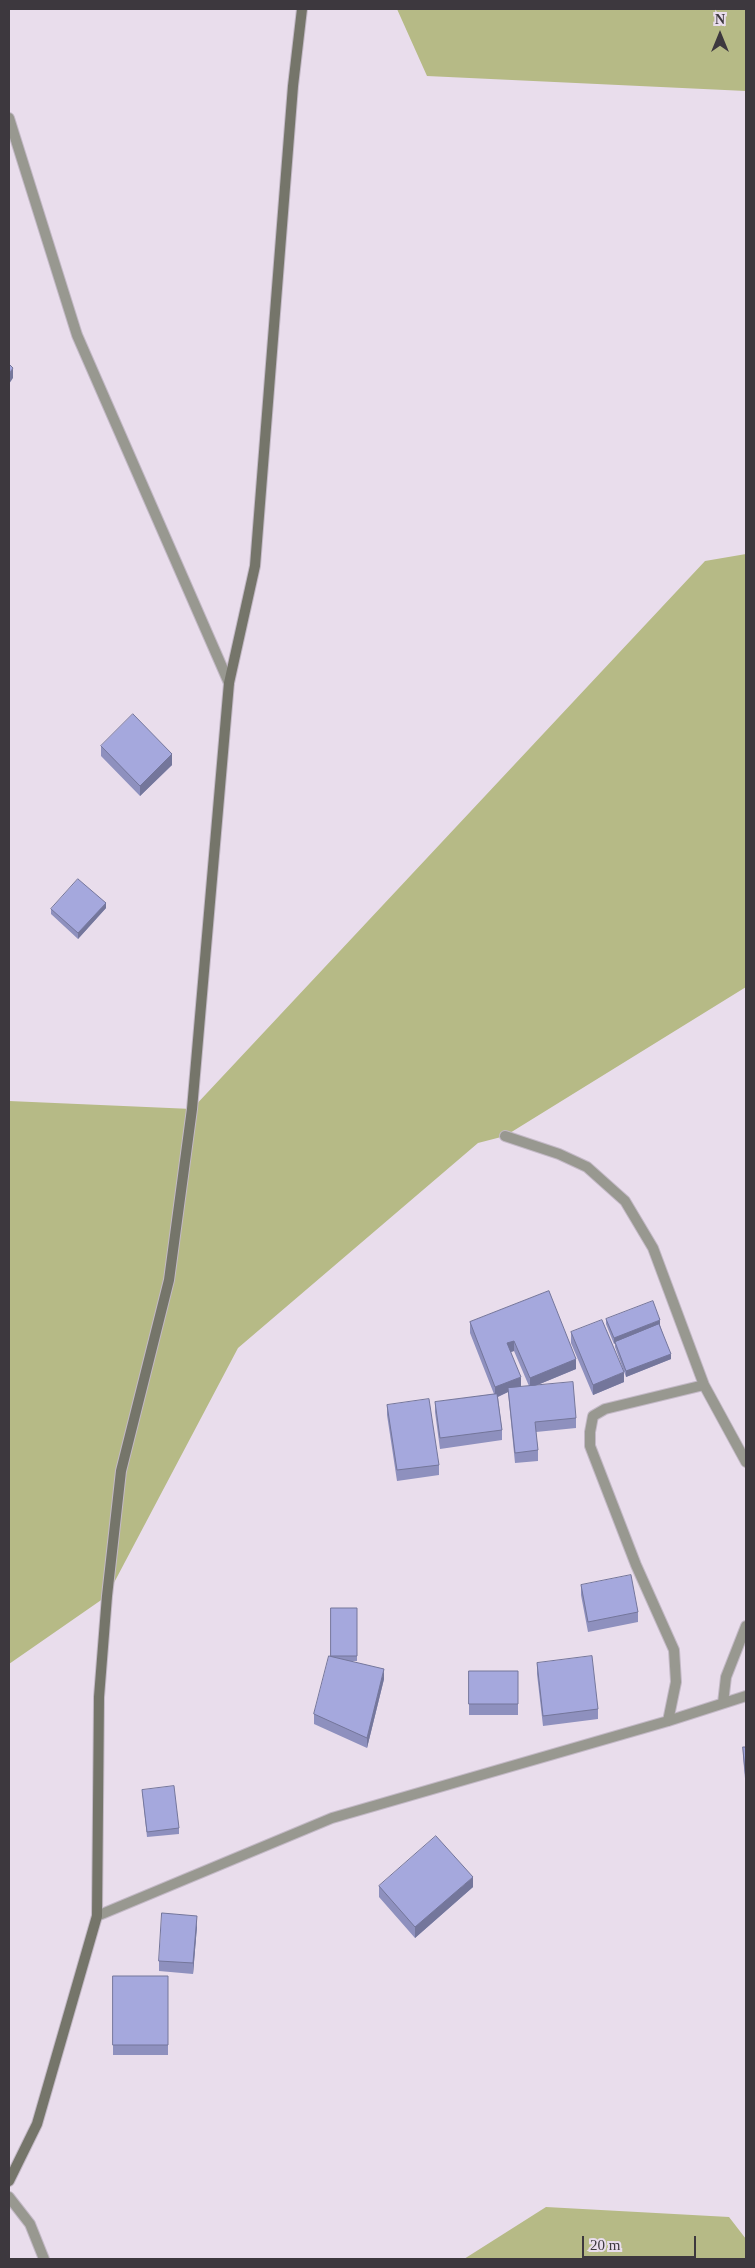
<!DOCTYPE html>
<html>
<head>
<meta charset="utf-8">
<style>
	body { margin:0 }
	#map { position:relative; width:755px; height:2268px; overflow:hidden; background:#e9ddec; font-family:"Times New Roman",serif }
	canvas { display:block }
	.frame { position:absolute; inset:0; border:10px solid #3d383e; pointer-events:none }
	.north { position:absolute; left:695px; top:10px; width:50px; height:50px; -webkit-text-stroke:4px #e9ddec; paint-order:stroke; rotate:0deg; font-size:14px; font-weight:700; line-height:20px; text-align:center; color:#3d383e }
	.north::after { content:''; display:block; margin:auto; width:18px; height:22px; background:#3d383e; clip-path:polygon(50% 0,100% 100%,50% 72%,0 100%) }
	.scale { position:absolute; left:582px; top:2236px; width:114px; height:22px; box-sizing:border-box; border:2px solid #3d383e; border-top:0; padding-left:6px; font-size:15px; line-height:18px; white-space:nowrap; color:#3d383e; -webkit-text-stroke:4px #e9ddec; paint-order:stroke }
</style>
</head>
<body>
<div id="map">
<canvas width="755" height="2268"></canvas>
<div class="frame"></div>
<div class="north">N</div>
<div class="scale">20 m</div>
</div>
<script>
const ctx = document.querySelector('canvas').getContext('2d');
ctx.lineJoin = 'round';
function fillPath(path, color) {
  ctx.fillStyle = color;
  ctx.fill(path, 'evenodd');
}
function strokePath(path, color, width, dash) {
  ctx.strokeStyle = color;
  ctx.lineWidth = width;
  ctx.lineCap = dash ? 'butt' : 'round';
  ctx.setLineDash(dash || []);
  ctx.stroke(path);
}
const green = new Path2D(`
	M 397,9 L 746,9 L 746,91 L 427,76 Z
	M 746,554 L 746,987 L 505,1136 L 478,1143 L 238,1348 L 107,1596 L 9,1664 L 9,1101 L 192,1109 L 705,561 Z
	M 546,2207 L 729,2217 L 746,2239 L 746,2259 L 464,2259 Z`);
const street = new Path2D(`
	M 9,118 L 77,335 L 229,683
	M 505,1136 L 559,1154 L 587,1167 L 625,1201 L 653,1248 L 704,1385 L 746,1462
	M 723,1703 L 726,1677 L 746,1626
	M 668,1721 L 676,1682 L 674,1650 L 636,1565 L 590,1446 L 590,1432 L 593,1416 L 605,1409 L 704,1385
	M 97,1916 L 332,1818 L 668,1721 L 746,1696
	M 9,2197 L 30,2224 L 44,2259`);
const secondary = new Path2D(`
	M 9,2181 L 37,2124 L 97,1916 L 99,1697 L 107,1596 L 121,1471 L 169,1280 L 192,1109 L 229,683 L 255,566 L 293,86 L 302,9`);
const wall = new Path2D(`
	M 101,746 L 172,765 L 140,796 L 101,756 Z
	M 106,908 L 78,939 L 51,914 L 51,909 Z
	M 549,1291 L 576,1369 L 535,1386 L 576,1418 L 576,1428 L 536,1432 L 538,1450 L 538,1461 L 515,1463 L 508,1392 L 498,1397 L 502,1430 L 502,1440 L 440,1449 L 435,1412 L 435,1402 L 494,1394 L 470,1333 L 470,1322 ZM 514,1351 L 529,1386 L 521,1387 L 511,1352 Z
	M 606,1319 L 660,1325 L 671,1359 L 626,1377 L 615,1347 L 615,1343 L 614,1344 L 606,1324 Z
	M 571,1332 L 624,1382 L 593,1395 L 571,1343 Z
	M 387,1405 L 439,1465 L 439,1475 L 397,1481 L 387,1415 Z
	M 581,1585 L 638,1612 L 638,1622 L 588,1632 L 581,1595 Z
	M 331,1608 L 357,1608 L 357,1661 L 351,1661 L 384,1679 L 367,1748 L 314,1724 L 314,1714 L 331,1656 Z
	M 537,1663 L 598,1709 L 598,1719 L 543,1726 L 537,1674 Z
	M 469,1671 L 518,1671 L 518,1715 L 469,1715 Z
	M 743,1747 L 746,1747 L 746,1789 L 743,1757 Z
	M 142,1790 L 179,1828 L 179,1834 L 147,1837 Z
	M 379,1886 L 473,1887 L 415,1938 L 379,1897 Z
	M 197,1926 L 193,1974 L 159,1971 L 159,1961 Z
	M 113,1976 L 168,1976 L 168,2055 L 113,2055 Z`);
const shadedWall = new Path2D(`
	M 13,368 L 13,378 L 9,384 L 9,374 Z
	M 172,754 L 172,765 L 140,796 L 140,786 Z
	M 106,903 L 106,908 L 78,939 L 78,933 Z
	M 660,1320 L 660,1325 L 615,1343 L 615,1342 L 615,1343 L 614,1344 L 614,1338 Z
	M 514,1341 L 514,1351 L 507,1353 L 507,1343 Z
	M 671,1354 L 671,1359 L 626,1377 L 626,1371 Z
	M 576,1359 L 576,1369 L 530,1388 L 530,1378 Z
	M 624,1372 L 624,1382 L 593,1395 L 593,1385 Z
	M 521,1377 L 521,1387 L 508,1388 L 508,1392 L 495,1398 L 495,1387 Z
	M 384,1669 L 384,1679 L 367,1748 L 367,1738 Z
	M 473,1877 L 473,1887 L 415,1938 L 415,1927 Z
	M 197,1916 L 197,1926 L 193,1974 L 193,1963 Z`);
const building = new Path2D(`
	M 9,364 L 13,368 L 9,374 Z
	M 133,714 L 172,754 L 140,786 L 101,746 Z
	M 78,879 L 106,903 L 78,933 L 51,909 Z
	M 549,1291 L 576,1359 L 530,1378 L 514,1341 L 507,1343 L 521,1377 L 495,1387 L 470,1322 Z
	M 653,1301 L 660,1320 L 614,1338 L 606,1319 Z
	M 602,1320 L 624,1372 L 593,1385 L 571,1332 Z
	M 659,1324 L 671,1354 L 626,1371 L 615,1342 Z
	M 573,1382 L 576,1418 L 535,1422 L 538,1450 L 515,1453 L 508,1388 Z
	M 497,1394 L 502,1430 L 440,1438 L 435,1402 Z
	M 429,1399 L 439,1465 L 397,1470 L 387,1405 Z
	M 631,1575 L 638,1612 L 588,1622 L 581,1585 Z
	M 331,1608 L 357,1608 L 357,1656 L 331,1656 Z
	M 329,1656 L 384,1669 L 367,1738 L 314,1714 Z
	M 592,1656 L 598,1709 L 543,1716 L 537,1663 Z
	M 469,1671 L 518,1671 L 518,1704 L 469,1704 Z
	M 743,1747 L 746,1747 L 746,1779 Z
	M 174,1786 L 179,1828 L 147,1832 L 142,1790 Z
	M 436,1836 L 473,1877 L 415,1927 L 379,1886 Z
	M 162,1913 L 197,1916 L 193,1963 L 159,1961 Z
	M 113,1976 L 168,1976 L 168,2045 L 113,2045 Z`);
fillPath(green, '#b6ba86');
strokePath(street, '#c3b9c6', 12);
strokePath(secondary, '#c3b9c6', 12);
strokePath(street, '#989890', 10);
strokePath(secondary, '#75756a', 10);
fillPath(wall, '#8e90be');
fillPath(shadedWall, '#74769b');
fillPath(building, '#a5a8dd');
strokePath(building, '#74769b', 1);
</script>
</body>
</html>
